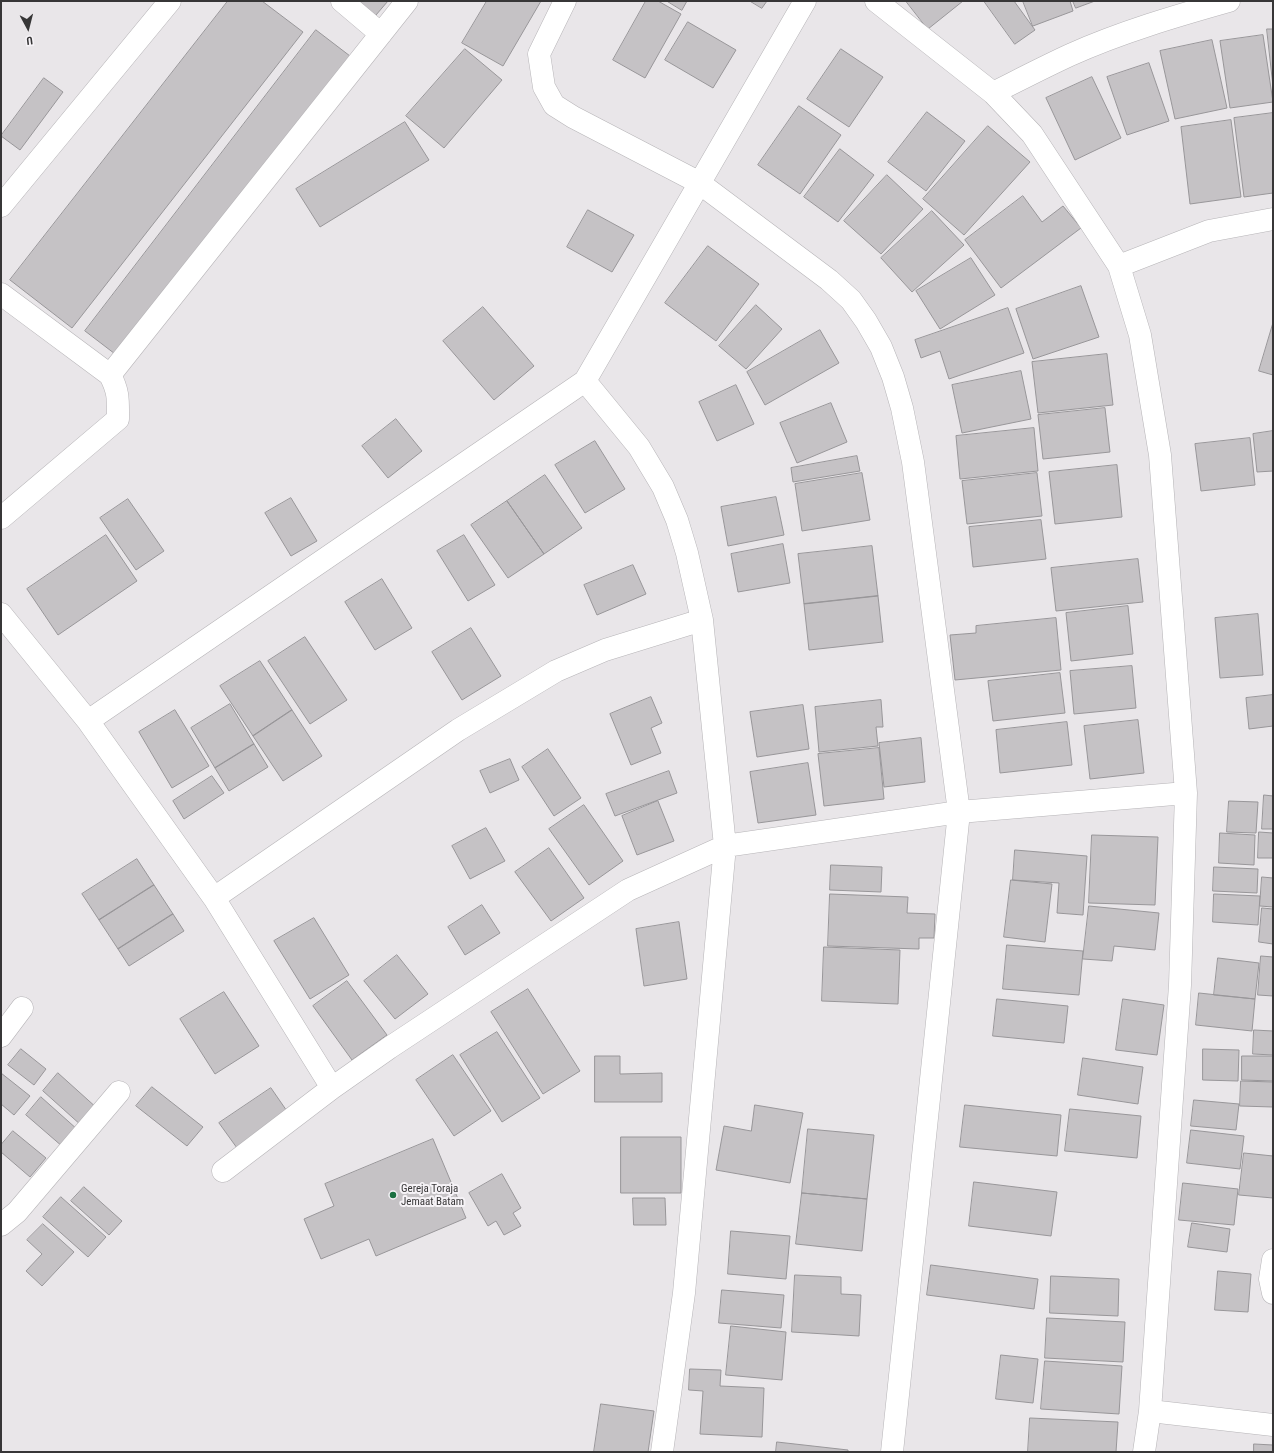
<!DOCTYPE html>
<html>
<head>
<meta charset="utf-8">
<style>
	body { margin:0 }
	#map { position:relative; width:1274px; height:1453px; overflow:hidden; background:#e9e6e9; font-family:"Roboto Condensed",sans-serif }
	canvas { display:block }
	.frame { position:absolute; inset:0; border:2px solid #373637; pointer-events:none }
	.north { position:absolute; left:8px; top:8px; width:40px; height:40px; -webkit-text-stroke:3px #f6f3f7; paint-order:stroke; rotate:173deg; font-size:11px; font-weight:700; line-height:16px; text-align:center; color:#373637 }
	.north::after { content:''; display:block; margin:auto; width:14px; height:18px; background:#373637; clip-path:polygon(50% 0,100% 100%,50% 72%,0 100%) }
</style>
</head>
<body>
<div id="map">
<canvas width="1274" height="1453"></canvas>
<div class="frame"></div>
<div class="north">U</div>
</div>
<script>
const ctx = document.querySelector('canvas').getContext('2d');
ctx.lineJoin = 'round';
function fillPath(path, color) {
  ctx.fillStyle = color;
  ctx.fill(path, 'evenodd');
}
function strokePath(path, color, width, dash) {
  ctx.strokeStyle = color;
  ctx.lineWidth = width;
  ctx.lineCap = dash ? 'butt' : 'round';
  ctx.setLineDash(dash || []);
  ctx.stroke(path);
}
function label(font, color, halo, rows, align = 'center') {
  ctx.font = font + ' "Roboto Condensed",sans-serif';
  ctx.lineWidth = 4;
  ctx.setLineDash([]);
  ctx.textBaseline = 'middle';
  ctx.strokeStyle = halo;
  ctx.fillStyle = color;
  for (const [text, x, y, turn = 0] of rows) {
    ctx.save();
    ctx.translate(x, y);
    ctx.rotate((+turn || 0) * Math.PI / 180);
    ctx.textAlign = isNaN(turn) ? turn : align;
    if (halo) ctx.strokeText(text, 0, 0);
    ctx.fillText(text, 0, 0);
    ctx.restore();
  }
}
const building = new Path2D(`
	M 228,1 L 262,1 L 303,32 L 72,328 L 10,280 Z
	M 359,1 L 388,1 L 376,15 Z
	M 487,1 L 541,1 L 503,66 L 462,43 Z
	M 646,1 L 658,1 L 681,14 L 645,78 L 613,60 Z
	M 667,1 L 687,1 L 682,10 Z
	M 750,1 L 767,1 L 762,8 Z
	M 906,1 L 963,1 L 928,29 Z
	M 984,1 L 1014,1 L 1035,30 L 1015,44 Z
	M 1023,1 L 1070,1 L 1073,11 L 1033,26 Z
	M 1073,1 L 1095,1 L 1076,8 Z
	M 688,22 L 736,50 L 713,88 L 665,60 Z
	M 1267,29 L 1273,29 L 1273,86 Z
	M 316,30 L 350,56 L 119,357 L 85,331 Z
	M 1263,35 L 1273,102 L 1230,108 L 1220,41 Z
	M 1212,40 L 1227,108 L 1175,119 L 1160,51 Z
	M 465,49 L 502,80 L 444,148 L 406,116 Z
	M 841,49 L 883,77 L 849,127 L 807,99 Z
	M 1149,63 L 1169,121 L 1127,135 L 1107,77 Z
	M 1092,77 L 1121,138 L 1075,160 L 1046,98 Z
	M 44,78 L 63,92 L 20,150 L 1,136 Z
	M 799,106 L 841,135 L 800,194 L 758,165 Z
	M 927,112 L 965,141 L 926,191 L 888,162 Z
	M 1273,113 L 1273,193 L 1244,197 L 1234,118 Z
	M 1231,120 L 1241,197 L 1190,204 L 1181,127 Z
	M 405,122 L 429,160 L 320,227 L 296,189 Z
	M 988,126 L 1030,162 L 964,235 L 923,199 Z
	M 840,149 L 874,175 L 838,222 L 804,197 Z
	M 887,175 L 923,209 L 881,254 L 844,221 Z
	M 1023,196 L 1042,222 L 1063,206 L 1081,228 L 1001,288 L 965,240 Z
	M 588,210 L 634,235 L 612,272 L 567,247 Z
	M 932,211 L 964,245 L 912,292 L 881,258 Z
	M 708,246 L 759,284 L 716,341 L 665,303 Z
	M 971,258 L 995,295 L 940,329 L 916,291 Z
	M 1081,286 L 1099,337 L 1033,359 L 1016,309 Z
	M 756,305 L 782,329 L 746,369 L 719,346 Z
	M 483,307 L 534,366 L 494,400 L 443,341 Z
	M 1008,308 L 1024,353 L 949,379 L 940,351 L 921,358 L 915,340 Z
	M 1273,323 L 1273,375 L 1259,371 Z
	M 820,330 L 839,363 L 765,405 L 747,372 Z
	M 1107,354 L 1113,405 L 1038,413 L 1032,362 Z
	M 1021,371 L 1031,419 L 962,433 L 952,385 Z
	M 736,385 L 754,424 L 717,441 L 699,402 Z
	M 831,403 L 847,442 L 797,463 L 780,423 Z
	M 1105,408 L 1110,452 L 1043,459 L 1038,415 Z
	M 396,419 L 422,451 L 388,478 L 362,446 Z
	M 1034,428 L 1038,471 L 960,479 L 956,436 Z
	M 1273,431 L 1273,471 L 1257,472 L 1253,434 Z
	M 1250,438 L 1255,485 L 1201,491 L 1195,444 Z
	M 595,441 L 625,489 L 585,513 L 555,465 Z
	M 857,456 L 860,471 L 793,482 L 791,468 Z
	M 1117,465 L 1122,517 L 1055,524 L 1049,472 Z
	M 862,473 L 870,520 L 802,531 L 795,484 Z
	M 1037,473 L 1042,516 L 967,524 L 962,481 Z
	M 545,475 L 582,528 L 544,554 L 507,501 Z
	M 776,497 L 784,535 L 728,546 L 721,507 Z
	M 291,498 L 317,541 L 291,556 L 265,513 Z
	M 128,499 L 164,551 L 136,570 L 100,518 Z
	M 507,501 L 544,554 L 508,578 L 471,525 Z
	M 1041,520 L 1046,559 L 973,567 L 969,527 Z
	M 106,535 L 137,581 L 58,635 L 27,589 Z
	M 464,535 L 495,585 L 468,601 L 437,551 Z
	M 783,544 L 790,583 L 738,592 L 731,554 Z
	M 872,546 L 878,596 L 804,604 L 798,554 Z
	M 1138,559 L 1143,602 L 1056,611 L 1051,568 Z
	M 633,565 L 646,594 L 597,615 L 584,585 Z
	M 382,579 L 412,628 L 375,650 L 345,602 Z
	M 878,596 L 883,642 L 809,650 L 804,604 Z
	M 1128,606 L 1133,654 L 1071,661 L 1066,613 Z
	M 1258,614 L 1263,675 L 1220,678 L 1215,618 Z
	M 1056,618 L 1061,670 L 955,680 L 950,635 L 976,633 L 976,626 Z
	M 471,628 L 501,676 L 462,700 L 432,652 Z
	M 305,637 L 347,700 L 310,724 L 268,661 Z
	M 260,661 L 292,710 L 253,736 L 220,686 Z
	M 1132,666 L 1136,708 L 1074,714 L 1070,671 Z
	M 1060,673 L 1065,713 L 993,721 L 988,681 Z
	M 1273,695 L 1273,726 L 1249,729 L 1246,698 Z
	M 651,697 L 662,723 L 651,728 L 661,753 L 631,765 L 610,714 Z
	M 881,700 L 883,727 L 876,727 L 878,746 L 819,752 L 815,707 Z
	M 230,704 L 254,744 L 215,768 L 191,728 Z
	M 803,705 L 809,749 L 757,757 L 750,712 Z
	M 175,710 L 209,766 L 172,788 L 139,732 Z
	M 292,710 L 322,756 L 283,781 L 253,736 Z
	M 1138,720 L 1144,773 L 1090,779 L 1084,726 Z
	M 1067,722 L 1072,765 L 1000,773 L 996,730 Z
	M 921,738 L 925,782 L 884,787 L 879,743 Z
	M 254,744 L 268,767 L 229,791 L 215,768 Z
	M 879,748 L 884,799 L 824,806 L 818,754 Z
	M 548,749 L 581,798 L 554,816 L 522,767 Z
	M 510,759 L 519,780 L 490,793 L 480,771 Z
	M 808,763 L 816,815 L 758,823 L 750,772 Z
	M 669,771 L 677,793 L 615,816 L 606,794 Z
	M 212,776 L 224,793 L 184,819 L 173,801 Z
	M 1264,795 L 1273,796 L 1273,829 L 1262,829 Z
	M 658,801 L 674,841 L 637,855 L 622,816 Z
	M 1229,801 L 1258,802 L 1256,833 L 1227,832 Z
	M 584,805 L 623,861 L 589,885 L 549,829 Z
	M 486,828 L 505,861 L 470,879 L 452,846 Z
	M 1259,832 L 1273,833 L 1273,858 L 1258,858 Z
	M 1220,833 L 1255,835 L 1254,865 L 1219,863 Z
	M 1092,835 L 1158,837 L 1155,905 L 1089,903 Z
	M 549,848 L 584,898 L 551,921 L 515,872 Z
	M 1015,850 L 1087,856 L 1083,915 L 1057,913 L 1059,883 L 1013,880 Z
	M 137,859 L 154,885 L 99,920 L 82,894 Z
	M 831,865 L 882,867 L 881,892 L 830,890 Z
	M 1214,867 L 1258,869 L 1257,893 L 1213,891 Z
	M 1262,877 L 1273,878 L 1273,907 L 1260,906 Z
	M 1011,880 L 1052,884 L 1045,942 L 1004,937 Z
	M 154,885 L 173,914 L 118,949 L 99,920 Z
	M 830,894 L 908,897 L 907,913 L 935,914 L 934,938 L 919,938 L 919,949 L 828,946 Z
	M 1214,894 L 1260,896 L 1258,925 L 1213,922 Z
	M 482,905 L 500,933 L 465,955 L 448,927 Z
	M 1089,906 L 1159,913 L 1155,950 L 1114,946 L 1112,961 L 1083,959 Z
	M 1262,908 L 1273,909 L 1273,944 L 1259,942 Z
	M 173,914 L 184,931 L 129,966 L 118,949 Z
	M 314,918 L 349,975 L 310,999 L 274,941 Z
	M 679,922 L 687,979 L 644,986 L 636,929 Z
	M 1007,945 L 1083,951 L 1079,995 L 1003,989 Z
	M 824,947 L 900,950 L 898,1004 L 822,1001 Z
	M 397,955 L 428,994 L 395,1019 L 364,981 Z
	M 1261,956 L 1273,957 L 1273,996 L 1258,995 Z
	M 1218,958 L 1259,963 L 1255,999 L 1214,995 Z
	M 347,981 L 387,1035 L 352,1060 L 313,1006 Z
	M 528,989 L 580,1071 L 543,1094 L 491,1012 Z
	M 224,992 L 259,1046 L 215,1074 L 180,1019 Z
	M 1199,993 L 1255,999 L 1252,1031 L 1196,1025 Z
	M 997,999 L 1068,1006 L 1064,1043 L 993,1036 Z
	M 1123,999 L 1164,1005 L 1157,1055 L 1116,1050 Z
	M 1254,1030 L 1273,1031 L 1273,1055 L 1253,1054 Z
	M 497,1032 L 540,1098 L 502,1122 L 460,1055 Z
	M 21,1049 L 46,1069 L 34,1085 L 8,1065 Z
	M 1203,1049 L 1239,1050 L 1238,1081 L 1203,1080 Z
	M 453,1055 L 491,1111 L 454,1136 L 416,1080 Z
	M 595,1056 L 620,1056 L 620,1074 L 662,1073 L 662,1102 L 595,1102 Z
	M 1242,1056 L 1273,1056 L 1273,1081 L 1242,1080 Z
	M 1083,1058 L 1143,1067 L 1138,1104 L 1078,1095 Z
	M 1,1073 L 30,1096 L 14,1115 L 1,1104 Z
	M 58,1073 L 98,1109 L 82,1126 L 43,1091 Z
	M 1241,1081 L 1273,1082 L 1273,1107 L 1240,1106 Z
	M 152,1087 L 203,1127 L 187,1146 L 136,1106 Z
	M 271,1088 L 289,1114 L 237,1148 L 219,1123 Z
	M 41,1097 L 78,1130 L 63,1147 L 26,1115 Z
	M 1194,1100 L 1239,1104 L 1236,1130 L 1191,1126 Z
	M 755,1105 L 803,1113 L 790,1183 L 716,1170 L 724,1126 L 751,1131 Z
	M 965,1105 L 1061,1115 L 1057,1156 L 960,1147 Z
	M 1070,1109 L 1141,1116 L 1137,1158 L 1065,1151 Z
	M 808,1129 L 874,1135 L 867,1199 L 802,1193 Z
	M 1191,1130 L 1244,1136 L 1240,1169 L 1187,1163 Z
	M 13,1131 L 46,1158 L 30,1177 L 1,1152 L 1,1145 Z
	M 621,1137 L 681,1137 L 681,1193 L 621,1193 Z
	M 433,1139 L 466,1218 L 376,1256 L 369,1239 L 321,1259 L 304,1219 L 334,1206 L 325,1184 Z
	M 1244,1153 L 1273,1156 L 1273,1198 L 1239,1195 Z
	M 502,1174 L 521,1208 L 513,1213 L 521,1226 L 504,1235 L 496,1221 L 488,1226 L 469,1193 Z
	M 974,1182 L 1057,1192 L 1051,1236 L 969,1226 Z
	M 1183,1183 L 1238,1189 L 1234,1225 L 1179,1220 Z
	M 84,1187 L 122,1221 L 109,1235 L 71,1201 Z
	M 802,1193 L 867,1199 L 862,1251 L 796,1244 Z
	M 61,1197 L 106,1237 L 88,1257 L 43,1217 Z
	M 633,1198 L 665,1198 L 666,1225 L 634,1225 Z
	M 1192,1223 L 1230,1229 L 1227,1252 L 1188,1247 Z
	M 43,1224 L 74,1252 L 42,1286 L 26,1271 L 42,1254 L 27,1240 Z
	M 731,1231 L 790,1236 L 786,1279 L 728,1274 Z
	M 931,1265 L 1038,1279 L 1034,1309 L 927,1295 Z
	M 1218,1271 L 1251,1274 L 1248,1312 L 1215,1310 Z
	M 795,1275 L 841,1277 L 841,1294 L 861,1295 L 859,1336 L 792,1332 Z
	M 1051,1276 L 1119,1279 L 1118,1316 L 1050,1313 Z
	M 722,1290 L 784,1295 L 781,1328 L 719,1323 Z
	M 1047,1318 L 1125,1322 L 1123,1362 L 1045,1358 Z
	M 731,1326 L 786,1332 L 782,1380 L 726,1375 Z
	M 1001,1355 L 1038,1359 L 1033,1403 L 996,1399 Z
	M 1045,1361 L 1122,1366 L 1119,1414 L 1041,1409 Z
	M 690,1369 L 721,1370 L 720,1386 L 764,1388 L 762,1437 L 700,1434 L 703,1391 L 689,1390 Z
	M 601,1404 L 654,1411 L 648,1452 L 594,1452 Z
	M 1030,1418 L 1118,1422 L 1116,1452 L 1028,1452 Z
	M 777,1442 L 848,1450 L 848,1452 L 776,1452 Z
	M 1254,1444 L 1273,1445 L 1273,1452 L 1254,1452 Z`);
const minor = new Path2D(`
	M 342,1 L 381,34
	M 565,1 L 539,54 L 544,87 L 554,105 L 573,117 L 698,182 L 829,280 L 851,300 L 866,321 L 881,347 L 893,377 L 902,408 L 913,462 L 959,812 L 892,1452
	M 876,1 L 993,93 L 1032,134 L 1119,266 L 1140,335 L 1160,455 L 1186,793 L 1180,985 L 1150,1411 L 1144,1452
	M 993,93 C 1019,80 1044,67 1070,55 C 1121,32 1176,16 1229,1
	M 1,206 L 170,1
	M 1119,266 L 1209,231 L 1273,219
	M 1,294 L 110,375 C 119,392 118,400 118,419 L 1,518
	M 110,375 L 407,1
	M 585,381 L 639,447 L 663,487 L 677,520 L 687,553 L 702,620 L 725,846 L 684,1293 L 662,1452
	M 1,614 L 88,721 L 214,898 L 332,1088
	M 88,721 L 585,381 L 805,1
	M 214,898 L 458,730 L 556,671 L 605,650 L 702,620
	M 1,1036 L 22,1008
	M 223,1171 L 332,1088 L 389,1048 L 628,890 L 725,846 L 959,812 L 1186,793
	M 1,1225 L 17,1212 L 119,1092
	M 1273,1260 L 1270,1279 L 1273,1293
	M 1150,1411 L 1273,1425`);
const markers = [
	[393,1195,4,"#1b7042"]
];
const poiNames = [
	["Gereja Toraja",401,1189],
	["Jemaat Batam",401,1202]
];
fillPath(building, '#c5c2c5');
strokePath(building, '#989699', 1);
strokePath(minor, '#b6b4b7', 23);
strokePath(minor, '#fff', 22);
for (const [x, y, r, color] of markers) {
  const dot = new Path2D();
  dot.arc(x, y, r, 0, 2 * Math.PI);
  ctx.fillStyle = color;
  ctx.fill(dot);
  strokePath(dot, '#f6f3f7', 1.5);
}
label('11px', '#373637', '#f6f3f7', poiNames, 'left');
</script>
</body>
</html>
